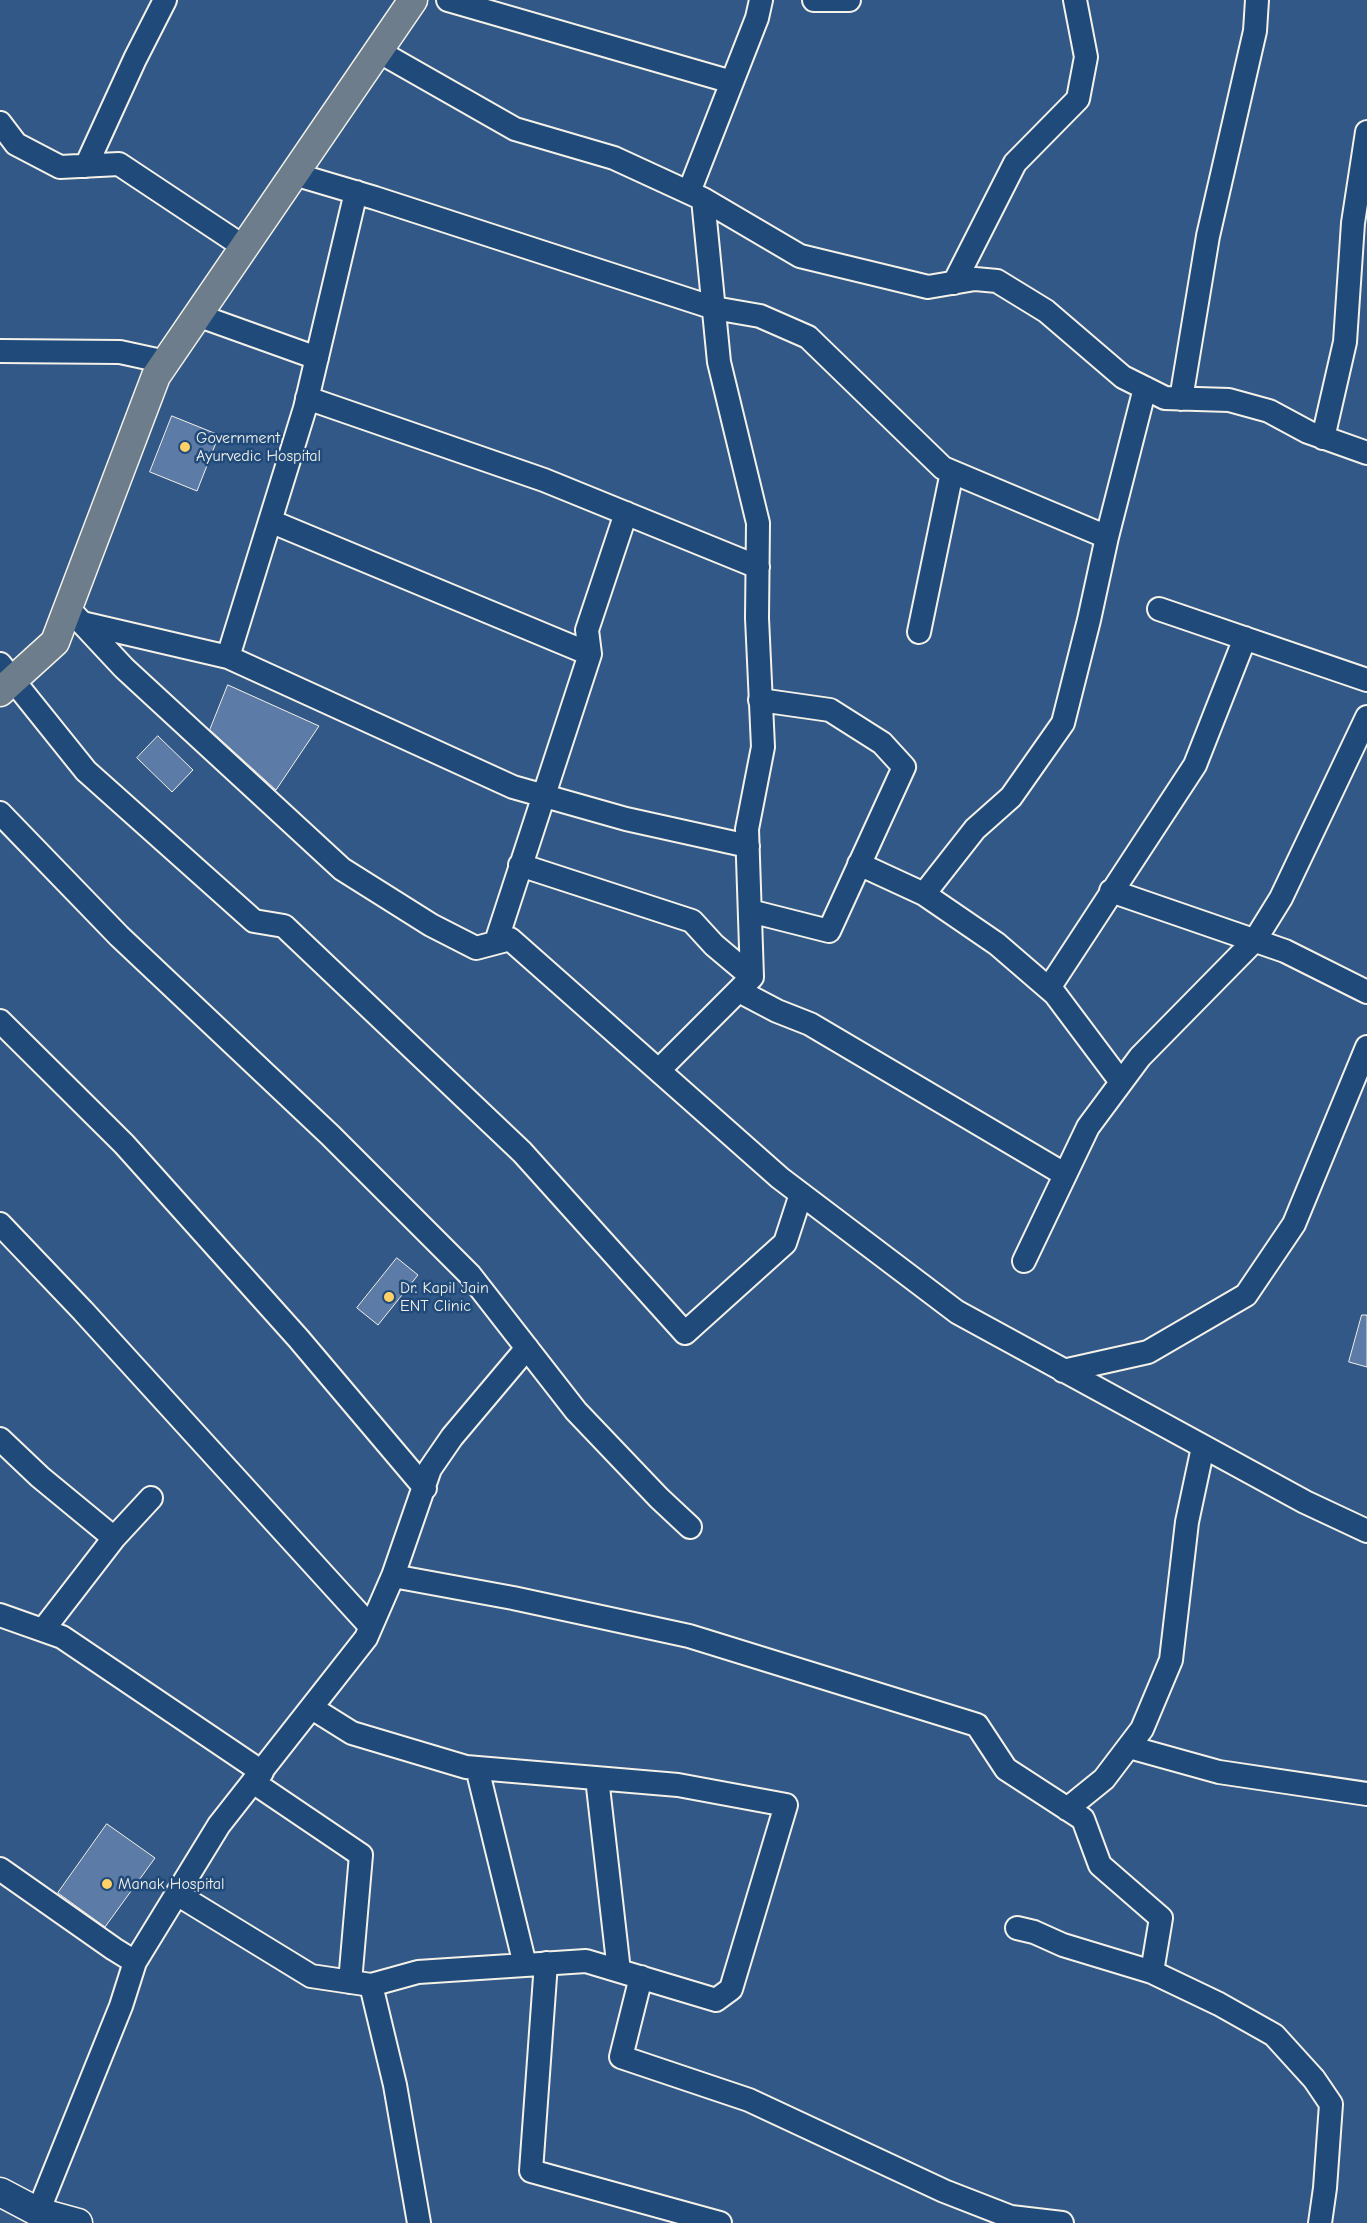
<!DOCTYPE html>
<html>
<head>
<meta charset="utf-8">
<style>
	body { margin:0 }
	canvas { display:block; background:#315887 }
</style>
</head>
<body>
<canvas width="1367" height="2223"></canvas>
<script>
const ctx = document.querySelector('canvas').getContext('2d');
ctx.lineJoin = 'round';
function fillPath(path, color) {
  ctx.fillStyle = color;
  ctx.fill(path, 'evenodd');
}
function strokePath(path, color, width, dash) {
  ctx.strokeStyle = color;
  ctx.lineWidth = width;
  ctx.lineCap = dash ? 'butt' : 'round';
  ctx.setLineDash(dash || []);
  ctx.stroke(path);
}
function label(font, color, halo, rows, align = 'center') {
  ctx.font = font + ' "Comic Neue",sans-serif';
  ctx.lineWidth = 5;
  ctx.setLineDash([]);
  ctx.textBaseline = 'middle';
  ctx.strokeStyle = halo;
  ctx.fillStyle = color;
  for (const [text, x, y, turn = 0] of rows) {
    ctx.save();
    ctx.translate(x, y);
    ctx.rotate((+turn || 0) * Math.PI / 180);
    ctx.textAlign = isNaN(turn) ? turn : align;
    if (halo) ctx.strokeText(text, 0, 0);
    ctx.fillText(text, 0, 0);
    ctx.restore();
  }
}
const building = new Path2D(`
	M 172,416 L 219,435 L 197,491 L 150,472 Z
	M 228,685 L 319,726 L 276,790 L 210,730 Z
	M 158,736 L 193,770 L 172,792 L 137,758 Z
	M 397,1258 L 418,1275 L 378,1325 L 357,1308 Z
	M 1362,1315 L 1367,1315 L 1367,1367 L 1349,1362 Z
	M 107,1824 L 155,1858 L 105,1927 L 58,1893 Z`);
const minor = new Path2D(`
	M 448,0 L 732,82
	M 814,0 L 849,0
	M 378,51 L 515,129 L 614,158 L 703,199 L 719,362 L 758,523 L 757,618 L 763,747 L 747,829 L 752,977 L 659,1070
	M 0,123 L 16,144 L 60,167 L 119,164 L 244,247
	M 86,166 L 135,59 L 165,0
	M 294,174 L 375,198 L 714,308 L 760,316 L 808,337 L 943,468 L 1107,537
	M 689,192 L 757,18 L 761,0
	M 703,199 L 800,256 L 928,287 L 975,279 L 997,281 L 1046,311 L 1123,377 L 1165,398 L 1229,400 L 1269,411 L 1308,432 L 1367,453
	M 954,283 L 1015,163 L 1078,99 L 1086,57 L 1075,0
	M 197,315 L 317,358
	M 0,351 L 120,352 L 166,362
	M 307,398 L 544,480 L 758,567
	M 1181,399 L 1208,236 L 1255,31 L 1257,0
	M 1323,438 L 1345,342 L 1353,223 L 1367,132
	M 270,521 L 590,654
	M 68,608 L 124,668 L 342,869 L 431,925 L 476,948 L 510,939 L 780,1178 L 957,1312 L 1305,1502 L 1367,1531
	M 1159,609 L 1367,680
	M 82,623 L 228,657 L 513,787 L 626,819 L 748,846
	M 919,632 L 952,472
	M 228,657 L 305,408 L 356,192
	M 0,664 L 86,771 L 254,921 L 284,926 L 522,1152 L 685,1333 L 785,1243 L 801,1194
	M 0,813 L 119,936 L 330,1135 L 470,1275 L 576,1411 L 659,1498 L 690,1527
	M 859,864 L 924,894 L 997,944 L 1055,994 L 1121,1082
	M 520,865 L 692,921 L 714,945 L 752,977
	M 1111,891 L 1285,951 L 1367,992
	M 924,894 L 975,829 L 1011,797 L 1063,723 L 1089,620 L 1107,537 L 1145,388
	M 750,911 L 829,931 L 904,767 L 882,743 L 830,710 L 760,700
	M 496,942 L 590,654 L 587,630 L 626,513
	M 1049,988 L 1195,765 L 1245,638
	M 739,991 L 777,1011 L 810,1024 L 1064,1174
	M 0,1021 L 124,1144 L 298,1338 L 425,1488
	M 0,1224 L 83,1311 L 370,1626
	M 1024,1261 L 1088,1127 L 1140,1057 L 1255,940 L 1281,898 L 1367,717
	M 1063,1371 L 1148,1352 L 1246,1295 L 1294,1224 L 1367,1047
	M 0,1439 L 40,1477 L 114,1538
	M 393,1576 L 513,1598 L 689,1636 L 977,1725 L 1006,1769 L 1083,1819 L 1100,1865 L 1161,1918 L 1152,1972
	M 0,1615 L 62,1637 L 262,1772
	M 43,1630 L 114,1538 L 151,1498
	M 312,1708 L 352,1733 L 466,1767 L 678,1785 L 786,1805 L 731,1989 L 716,2000 L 586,1961 L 418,1972 L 371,1985
	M 1129,1747 L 1219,1772 L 1367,1794
	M 477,1768 L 525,1965
	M 597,1778 L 619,1971
	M 253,1782 L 361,1855 L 350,1982
	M 1067,1809 L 1104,1779 L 1142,1729 L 1171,1660 L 1187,1522 L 1203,1447
	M 0,1869 L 114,1949 L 135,1962
	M 177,1894 L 311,1976 L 371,1985 L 395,2085 L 419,2223
	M 1017,1928 L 1034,1932 L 1063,1945 L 1152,1972 L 1219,2004 L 1274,2035 L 1314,2079 L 1331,2104 L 1325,2188 L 1320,2223
	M 546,1963 L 531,2171 L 720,2223
	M 641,1977 L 621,2057 L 749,2100 L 944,2191 L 1011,2217 L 1062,2223
	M 38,2212 L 121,2006 L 135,1962 L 219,1825 L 366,1638 L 393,1576 L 430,1469 L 452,1437 L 527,1348`);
const tertiary = new Path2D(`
	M 0,2192 L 38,2212 L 78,2223`);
const primary = new Path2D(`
	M 0,692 L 55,642 L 156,376 L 413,0`);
const markers = [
	[185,447,6,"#ffd166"],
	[389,1297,6,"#ffd166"],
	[107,1884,6,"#ffd166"]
];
const poiNames = [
	["Government",196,438],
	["Ayurvedic Hospital",196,456],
	["Dr. Kapil Jain",400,1288],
	["ENT Clinic",400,1306],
	["Manak Hospital",118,1884]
];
fillPath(building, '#5d7ba7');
strokePath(building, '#f4f1e8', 1);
strokePath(minor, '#f4f1e8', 26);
strokePath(tertiary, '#f4f1e8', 31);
strokePath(primary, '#f4f1e8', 31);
strokePath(minor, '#1f4a7a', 22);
strokePath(tertiary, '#1f4a7a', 28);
strokePath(primary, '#6d7d8c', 28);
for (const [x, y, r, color] of markers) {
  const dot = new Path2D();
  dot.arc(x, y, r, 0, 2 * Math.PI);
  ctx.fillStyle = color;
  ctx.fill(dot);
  strokePath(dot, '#1f4a7a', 2);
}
label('16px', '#f4f1e8', '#1f4a7a', poiNames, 'left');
</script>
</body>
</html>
